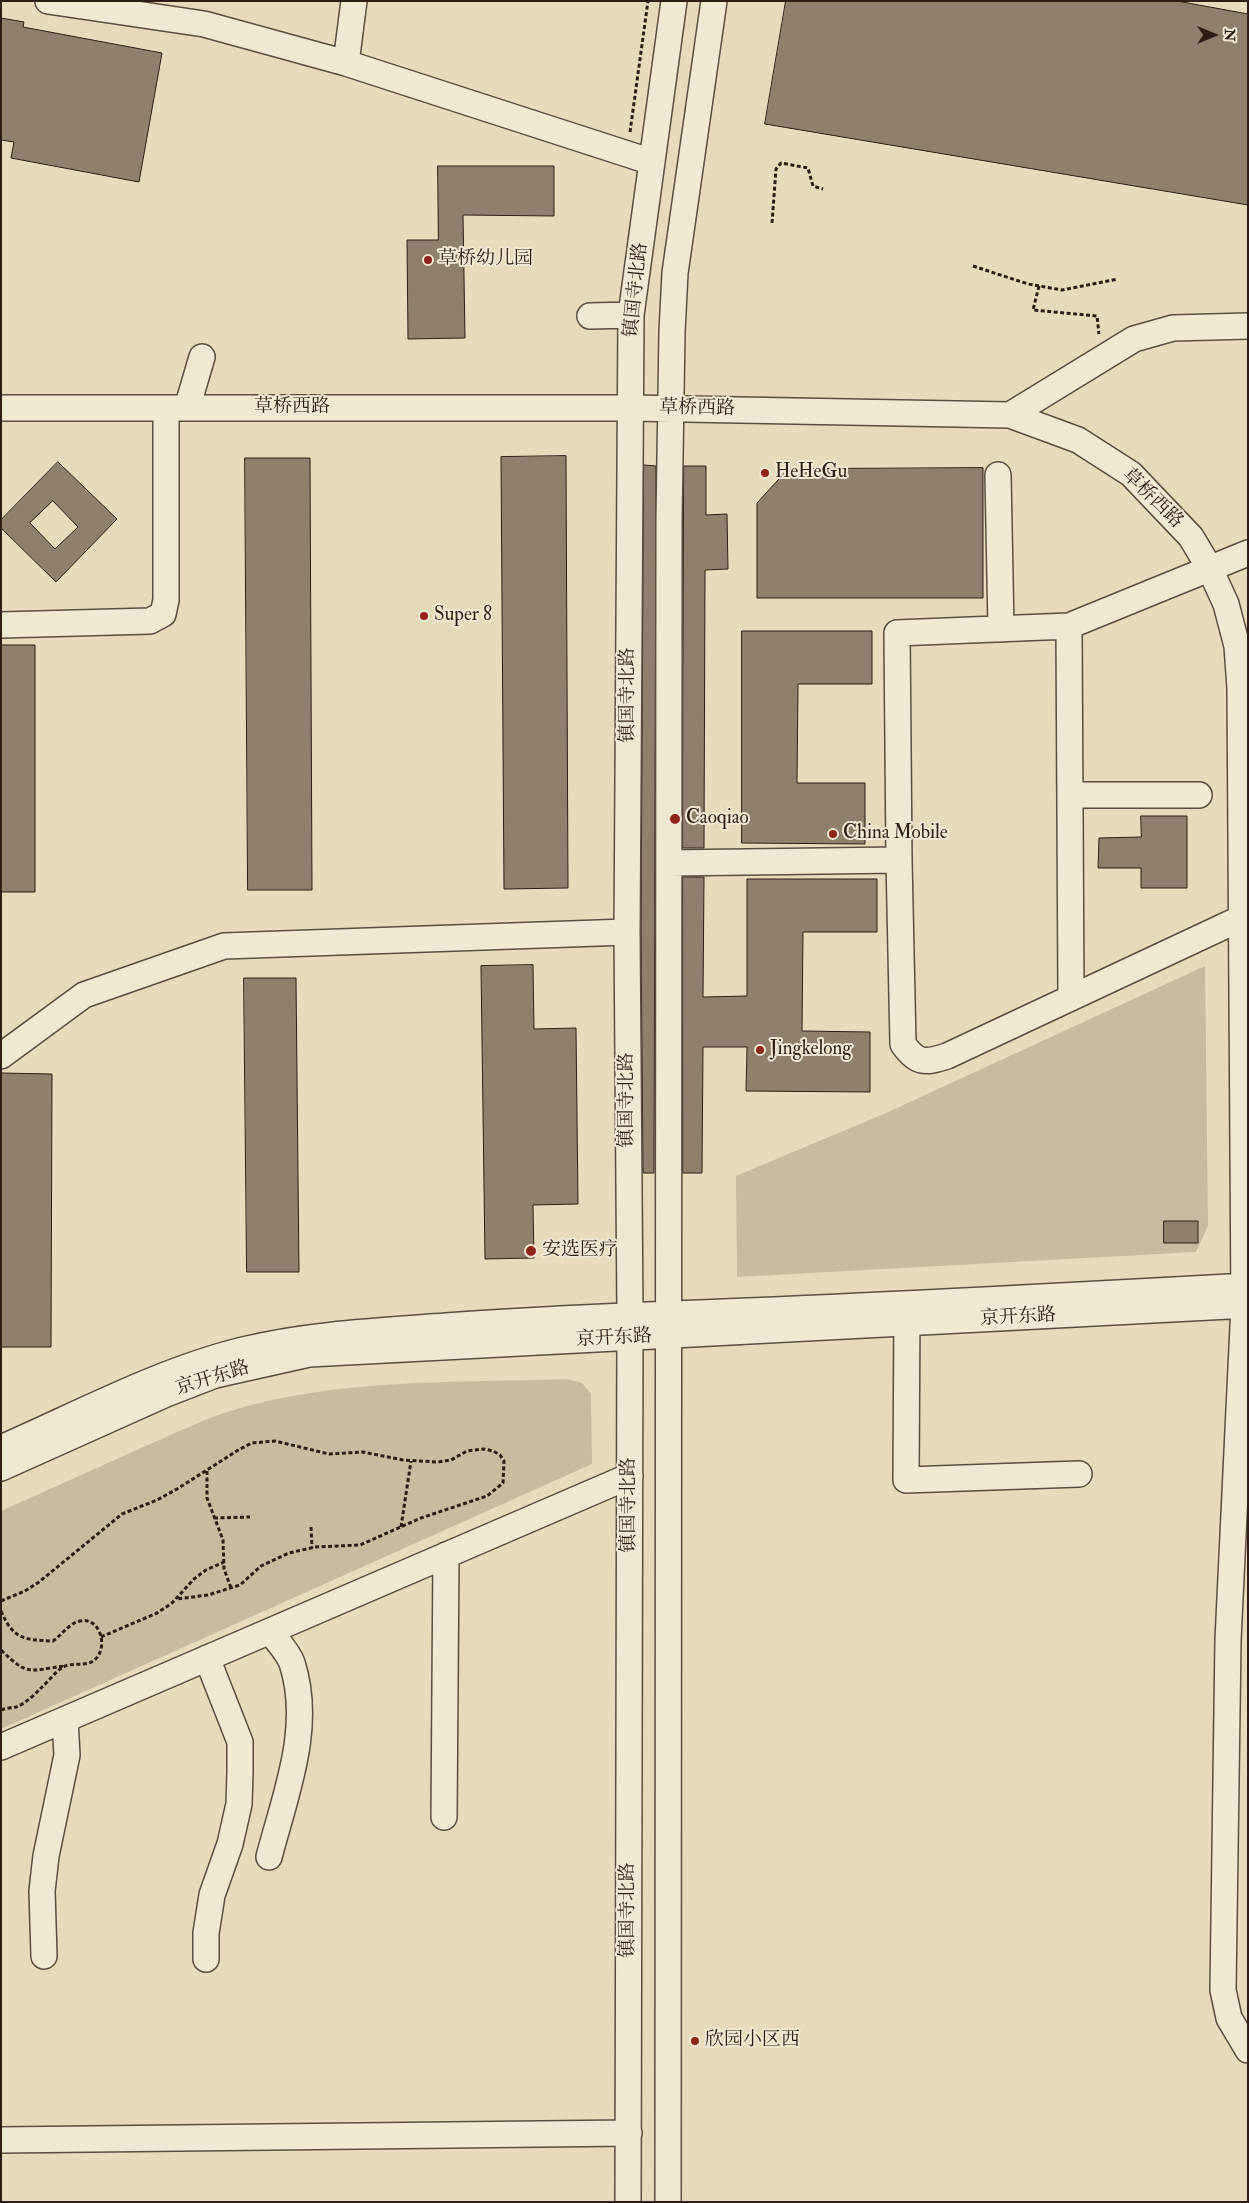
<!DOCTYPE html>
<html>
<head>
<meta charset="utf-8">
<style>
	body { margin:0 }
	#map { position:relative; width:1249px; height:2203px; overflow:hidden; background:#e6dcbc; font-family:"IM FELL Double Pica",serif }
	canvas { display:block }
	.frame { position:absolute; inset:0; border:2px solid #2e1d16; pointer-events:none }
	.north { position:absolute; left:1189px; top:10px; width:50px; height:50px; -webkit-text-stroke:4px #efe8d3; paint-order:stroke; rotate:90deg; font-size:14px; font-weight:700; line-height:20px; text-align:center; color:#2e1d16 }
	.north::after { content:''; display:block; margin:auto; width:18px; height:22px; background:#2e1d16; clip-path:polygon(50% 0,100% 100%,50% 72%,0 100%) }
</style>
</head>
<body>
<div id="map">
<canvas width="1249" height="2203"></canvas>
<div class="frame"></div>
<div class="north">N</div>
</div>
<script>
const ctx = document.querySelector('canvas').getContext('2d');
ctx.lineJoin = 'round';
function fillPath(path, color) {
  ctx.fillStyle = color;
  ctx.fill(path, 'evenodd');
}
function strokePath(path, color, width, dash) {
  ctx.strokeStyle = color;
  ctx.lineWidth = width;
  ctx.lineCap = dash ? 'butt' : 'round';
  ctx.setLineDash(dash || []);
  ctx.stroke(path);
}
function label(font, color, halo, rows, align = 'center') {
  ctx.font = font + ' "IM FELL Double Pica","Noto Serif SC",serif';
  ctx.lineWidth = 4;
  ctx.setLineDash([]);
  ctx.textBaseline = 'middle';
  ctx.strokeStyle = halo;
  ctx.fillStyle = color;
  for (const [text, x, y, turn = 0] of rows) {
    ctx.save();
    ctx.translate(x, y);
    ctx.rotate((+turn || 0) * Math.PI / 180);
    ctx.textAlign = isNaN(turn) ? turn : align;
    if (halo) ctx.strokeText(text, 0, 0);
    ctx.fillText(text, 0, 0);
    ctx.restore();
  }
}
const green = new Path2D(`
	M 1205,966 L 1208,1226 L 1196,1252 L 737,1277 L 736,1176 L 886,1113 Z
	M 567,1379 L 582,1383 L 591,1394 L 592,1464 L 1,1729 L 1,1511 C 47,1490 93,1470 139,1449 C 169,1436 199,1421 230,1411 C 337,1378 455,1383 567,1379 Z`);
const building = new Path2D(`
	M 786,1 L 1177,1 L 1248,14 L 1248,205 L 765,124 Z
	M 1,18 L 24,22 L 23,27 L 162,53 L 139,182 L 11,158 L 14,142 L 1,140 Z
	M 438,166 L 554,166 L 554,216 L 463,215 L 465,338 L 408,339 L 407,240 L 438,240 Z
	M 566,456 L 568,888 L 504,889 L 501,457 Z
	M 245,458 L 310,458 L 312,890 L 248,890 Z
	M 58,462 L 117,519 L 56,582 L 1,528 L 1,520 ZM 53,501 L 78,527 L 55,549 L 30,523 Z
	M 644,465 L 656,466 L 654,1173 L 643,1173 L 641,932 Z
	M 684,466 L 706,466 L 706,515 L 727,514 L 728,569 L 705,570 L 704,848 L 683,848 Z
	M 983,468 L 983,598 L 757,598 L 757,503 L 788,469 Z
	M 742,631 L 872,631 L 872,684 L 798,684 L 797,783 L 865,783 L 865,844 L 742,843 Z
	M 1,645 L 35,645 L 35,892 L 1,892 Z
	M 1141,816 L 1187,816 L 1187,888 L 1141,888 L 1141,868 L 1098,868 L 1099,838 L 1141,837 Z
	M 683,877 L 704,877 L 703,997 L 747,996 L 747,879 L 877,879 L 877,932 L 803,932 L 802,1031 L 870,1032 L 870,1092 L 746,1091 L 747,1047 L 703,1047 L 702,1173 L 683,1173 Z
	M 533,965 L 534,1029 L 576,1028 L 578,1204 L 533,1205 L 534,1258 L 485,1259 L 481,966 Z
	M 244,978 L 296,978 L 299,1272 L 247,1272 Z
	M 1,1073 L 52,1074 L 51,1347 L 1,1347 Z
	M 1164,1221 L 1198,1221 L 1198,1243 L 1164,1243 Z`);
const path = new Path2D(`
	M 630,132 L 648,1
	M 772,223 L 776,169 L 781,163 L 808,168 L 813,186 L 823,189
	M 973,266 L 1028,284 L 1062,290 L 1118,279
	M 1039,286 L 1033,310 L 1097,316 L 1099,334
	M 207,1471 L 207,1498 L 223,1540 L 224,1569 L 231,1588
	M 214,1518 L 250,1517
	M 311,1527 L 312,1548
	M 401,1527 L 411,1461
	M 1,1601 L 25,1591 L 39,1582 L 122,1514 L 157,1500 L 177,1489 L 240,1449 L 252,1443 L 275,1441 L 329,1454 L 363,1452 L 403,1460 L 438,1462 L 451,1460 L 467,1451 L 484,1449 L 493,1451 L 500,1455 L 504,1461 L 503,1483 L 487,1496 L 421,1518 L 360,1545 L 315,1547 L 289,1553 L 261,1566 L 240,1585 L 208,1595 L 177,1599
	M 1,1611 C 13,1639 24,1640 53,1641 C 63,1634 68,1624 80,1621 C 99,1617 107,1643 98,1656 C 90,1669 74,1661 63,1667 C 55,1672 48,1682 41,1688 C 34,1695 25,1704 16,1707 C 12,1708 6,1708 1,1710
	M 101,1637 L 157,1613 L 172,1603 L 194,1579 L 206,1570 L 224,1562
	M 1,1650 C 28,1676 28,1671 64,1666`);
const minor = new Path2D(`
	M 48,1 L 204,24 L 346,63
	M 354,1 L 346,63 L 652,162
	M 590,316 L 631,315
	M 1,408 L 631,408 L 1010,415 L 1078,440 L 1131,474 L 1191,537 L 1210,569 L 1226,604 L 1237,646 L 1240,688 L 1244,1305 L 1228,1640 L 1223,1990 L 1229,2018 L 1248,2050
	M 187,408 L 202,357
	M 1010,415 L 1134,339 L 1173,328 L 1248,326
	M 998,475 L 1001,629
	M 1248,553 L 1069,626 L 897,633 L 899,860 L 903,1044 C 917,1064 925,1063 947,1056 L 1248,915
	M 1,625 L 150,621 L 163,614 L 166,600 L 166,408
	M 1069,626 L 1071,998
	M 1070,795 L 1199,795
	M 669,863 L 899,860
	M 1,1056 L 84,995 L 224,946 L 627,932
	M 907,1307 L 906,1480 L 1079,1474
	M 1,1448 C 79,1414 161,1370 243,1350 C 309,1334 378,1331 446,1326 C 530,1320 615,1316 700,1313 C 883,1306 1065,1296 1248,1286
	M 1,1468 L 166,1394 L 215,1375 L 309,1354 L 1248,1305
	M 1,1747 L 630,1476
	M 444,1817 L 446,1555
	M 269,1857 C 285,1795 313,1728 292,1663 C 288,1652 277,1641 270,1631
	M 44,1956 L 42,1891 L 46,1856 L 67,1755 L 65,1720
	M 206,1959 L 206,1933 L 212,1895 L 230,1844 L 239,1804 L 240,1772 L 240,1742 L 207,1658
	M 1,2140 L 629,2133
	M 628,2202 L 630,1315 L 627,932 L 631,315 L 674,1
	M 668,2202 L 669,521 L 672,332 L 675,273 L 714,1`);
const markers = [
	[428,260,5,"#8f2418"],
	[765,473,5,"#8f2418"],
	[424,616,5,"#8f2418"],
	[675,819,6,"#8f2418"],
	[833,834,5,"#8f2418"],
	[760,1050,5,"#8f2418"],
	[531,1251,6,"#8f2418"],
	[695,2041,5,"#8f2418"]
];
const poiNames = [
	["草桥幼儿园",438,260],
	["HeHeGu",775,473],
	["Super 8",434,616],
	["Caoqiao",686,819],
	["China Mobile",843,834],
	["Jingkelong",770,1050],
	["安选医疗",542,1251],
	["欣园小区西",705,2041]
];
const streetNames = [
	["镇国寺北路",637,290,-84],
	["草桥西路",292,408],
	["草桥西路",697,409,1],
	["草桥西路",1152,499,44],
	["镇国寺北路",629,695,-90],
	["镇国寺北路",628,1100,-90],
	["京开东路",1018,1318,-3],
	["京开东路",614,1339,-3],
	["京开东路",213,1379,-17],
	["镇国寺北路",630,1505,-90],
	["镇国寺北路",629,1910,-90]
];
fillPath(green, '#c7bca0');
fillPath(building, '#8e806c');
strokePath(building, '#2e1d16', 1);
strokePath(minor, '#5c4d40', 28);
strokePath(path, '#2e1d16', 3, [4, 2.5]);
strokePath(minor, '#efe8d3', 25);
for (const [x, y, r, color] of markers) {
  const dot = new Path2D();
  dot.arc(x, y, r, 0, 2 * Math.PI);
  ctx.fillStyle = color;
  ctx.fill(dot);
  strokePath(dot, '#efe8d3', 2);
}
label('19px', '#2e1d16', '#efe8d3', poiNames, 'left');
label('19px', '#2e1d16', '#efe8d3', streetNames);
</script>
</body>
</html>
